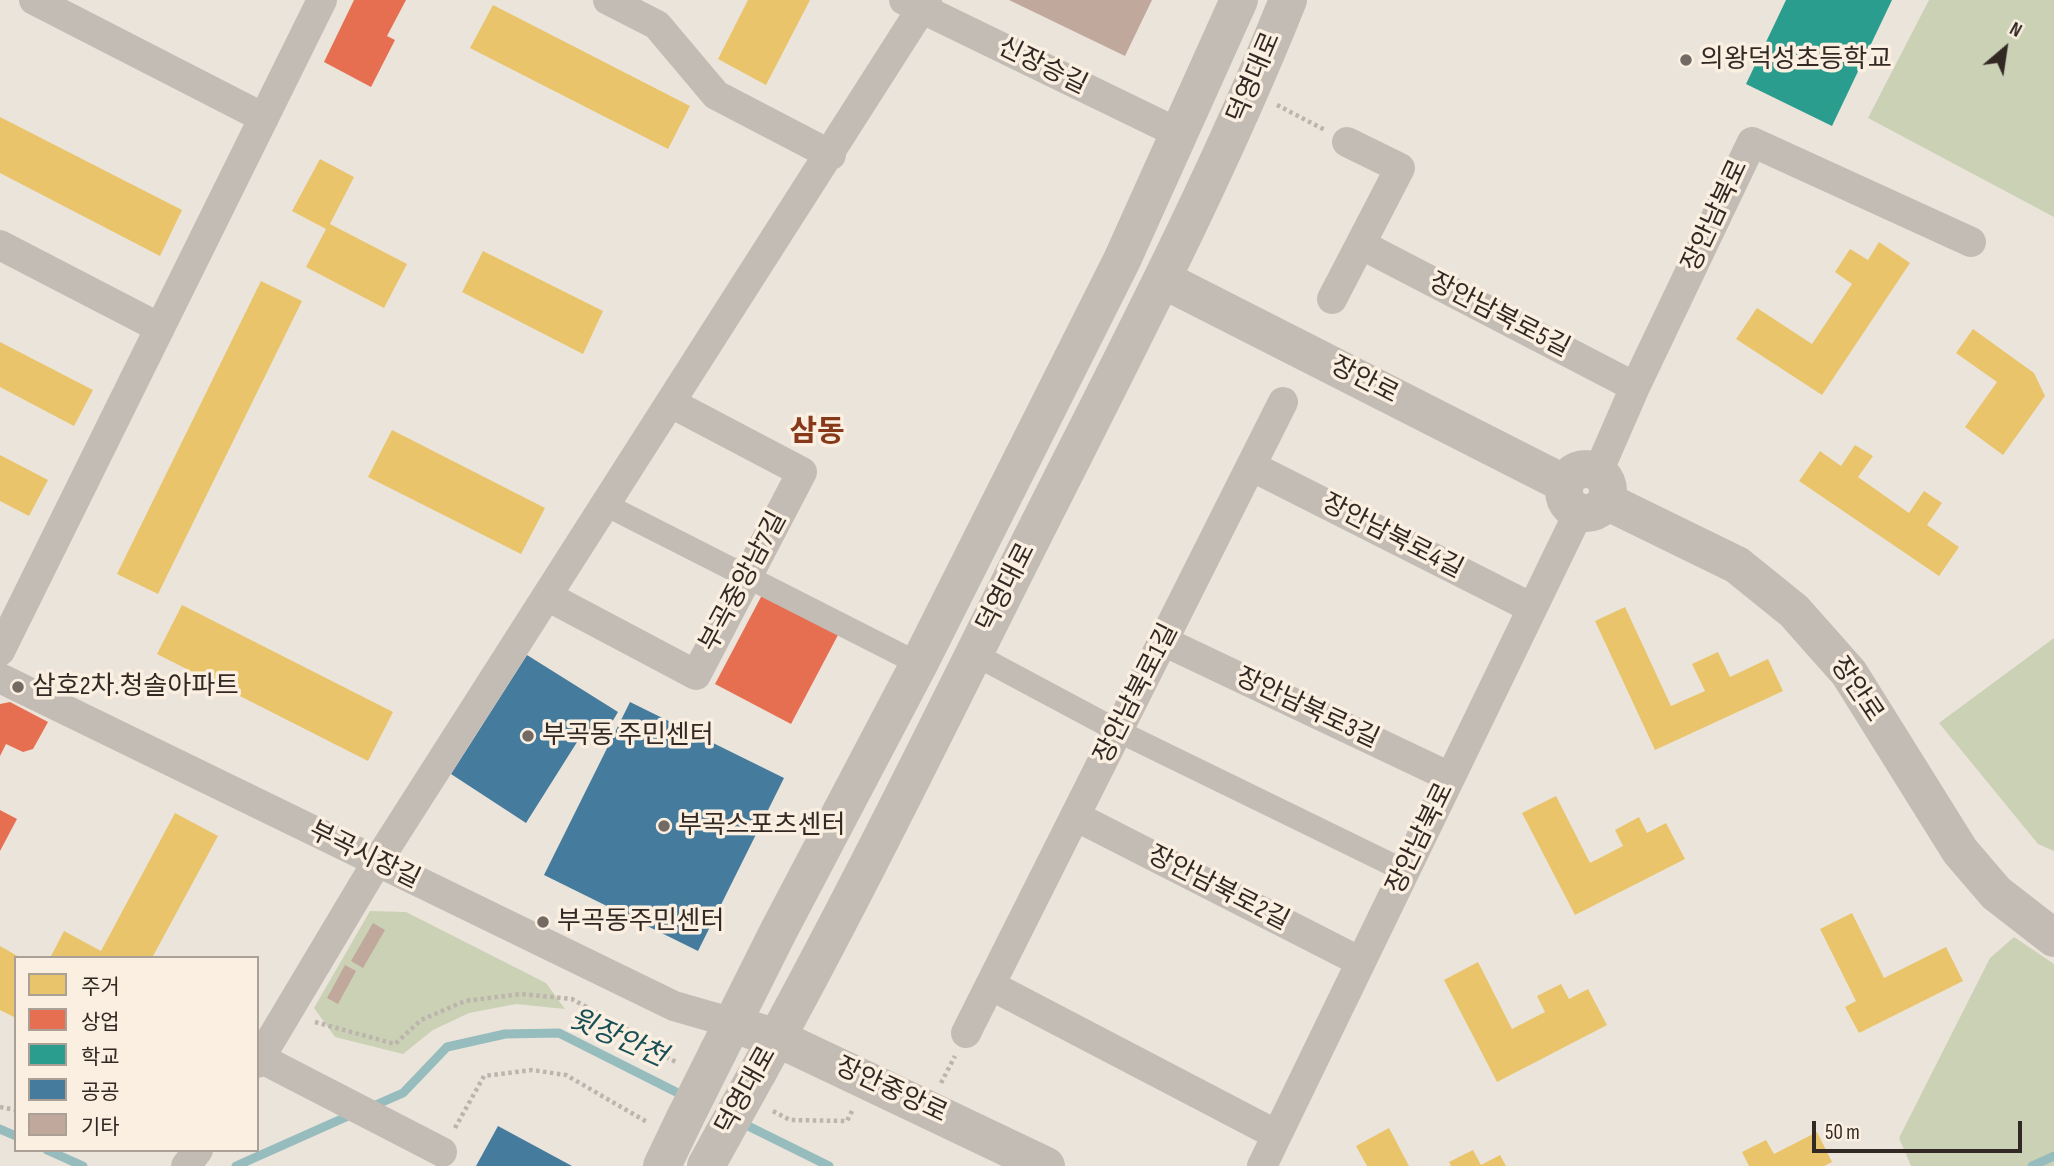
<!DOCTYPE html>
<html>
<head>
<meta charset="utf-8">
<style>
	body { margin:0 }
	#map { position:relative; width:2054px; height:1166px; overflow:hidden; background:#ebe4db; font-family:"Sofia Sans Condensed","Noto Sans KR",sans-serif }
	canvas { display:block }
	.legend { position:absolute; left:14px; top:956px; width:245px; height:196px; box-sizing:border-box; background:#faefe0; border:2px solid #aaa095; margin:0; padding:9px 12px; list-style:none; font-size:21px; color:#332924 }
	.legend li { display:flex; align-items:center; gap:14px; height:35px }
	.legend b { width:35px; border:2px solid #aaa095 }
	.north { position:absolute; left:1970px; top:14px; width:70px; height:70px; -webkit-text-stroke:5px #faefe0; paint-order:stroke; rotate:29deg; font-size:19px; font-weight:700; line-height:28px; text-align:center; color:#332924 }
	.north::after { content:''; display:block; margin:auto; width:24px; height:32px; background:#332924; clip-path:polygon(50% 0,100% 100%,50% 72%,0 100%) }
	.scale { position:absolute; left:1812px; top:1121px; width:210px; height:32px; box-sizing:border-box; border:4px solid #332924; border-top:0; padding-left:9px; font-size:21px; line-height:24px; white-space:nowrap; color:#332924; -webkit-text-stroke:5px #faefe0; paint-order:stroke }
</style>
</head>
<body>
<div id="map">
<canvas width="2054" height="1166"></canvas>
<ul class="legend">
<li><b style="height:19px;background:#e9c46a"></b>주거</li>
<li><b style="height:19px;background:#e76f51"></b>상업</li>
<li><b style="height:19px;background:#2a9d8f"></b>학교</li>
<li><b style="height:19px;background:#457b9d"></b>공공</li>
<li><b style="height:19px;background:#c0a89c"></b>기타</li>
</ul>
<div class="north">N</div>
<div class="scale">50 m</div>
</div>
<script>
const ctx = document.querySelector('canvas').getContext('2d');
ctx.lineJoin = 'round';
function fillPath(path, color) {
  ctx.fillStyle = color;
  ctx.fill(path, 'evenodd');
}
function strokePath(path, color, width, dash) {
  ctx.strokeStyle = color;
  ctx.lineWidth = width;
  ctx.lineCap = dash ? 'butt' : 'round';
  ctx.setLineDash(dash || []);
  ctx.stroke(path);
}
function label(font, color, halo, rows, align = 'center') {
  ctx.font = font + ' "Sofia Sans Condensed","Noto Sans KR",sans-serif';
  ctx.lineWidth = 7;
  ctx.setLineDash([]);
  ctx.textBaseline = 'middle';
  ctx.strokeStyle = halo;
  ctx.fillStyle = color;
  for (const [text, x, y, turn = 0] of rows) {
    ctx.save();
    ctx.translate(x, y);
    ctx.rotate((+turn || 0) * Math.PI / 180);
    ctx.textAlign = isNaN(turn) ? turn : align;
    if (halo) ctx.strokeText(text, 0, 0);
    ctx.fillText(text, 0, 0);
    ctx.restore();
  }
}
const green = new Path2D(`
	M 1929,0 L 2054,0 L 2054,217 L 1868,118 Z
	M 2054,638 L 2054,851 L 2038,844 L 1939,723 Z
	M 370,911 L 406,912 L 546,983 L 565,1009 L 516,1004 L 469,1013 L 433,1030 L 403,1054 L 335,1037 L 314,1008 Z
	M 2014,937 L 2054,964 L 2054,1166 L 1911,1166 L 1899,1138 L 1990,958 Z`);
const homes = new Path2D(`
	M 748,0 L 810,0 L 766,85 L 718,59 Z
	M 493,5 L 690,106 L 668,149 L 470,48 Z
	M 0,117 L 182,210 L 160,256 L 0,173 Z
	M 320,159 L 354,177 L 330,224 L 407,264 L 384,308 L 306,267 L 326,229 L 292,211 Z
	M 1879,242 L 1910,263 L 1822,395 L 1736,339 L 1757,308 L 1812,344 L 1852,284 L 1835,272 L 1850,249 L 1868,260 Z
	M 483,251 L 603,311 L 583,354 L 462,292 Z
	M 261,281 L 302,301 L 158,594 L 117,574 Z
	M 1973,329 L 2034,373 L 2045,396 L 2003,455 L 1965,427 L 1997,382 L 1956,353 Z
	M 0,342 L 93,390 L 74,426 L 0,387 Z
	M 392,430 L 545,508 L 521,554 L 368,477 Z
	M 1855,445 L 1873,456 L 1858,477 L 1909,513 L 1924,491 L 1942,503 L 1927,525 L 1959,547 L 1939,576 L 1799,481 L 1820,451 L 1841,466 Z
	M 0,455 L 48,480 L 29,516 L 0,501 Z
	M 182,605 L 393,712 L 368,761 L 157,654 Z
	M 1625,607 L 1671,706 L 1705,691 L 1692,664 L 1718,652 L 1730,677 L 1768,659 L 1783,691 L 1655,750 L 1595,621 Z
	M 1556,796 L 1590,863 L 1623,846 L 1615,830 L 1639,817 L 1647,833 L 1666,823 L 1685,859 L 1575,915 L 1522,813 Z
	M 175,813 L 218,836 L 152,958 L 50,958 L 64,931 L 101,951 Z
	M 1852,913 L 1884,978 L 1946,947 L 1963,981 L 1859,1033 L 1845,1007 L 1856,1001 L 1820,929 Z
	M 0,946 L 21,958 L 16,958 L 16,1018 L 0,1010 Z
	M 1478,962 L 1512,1029 L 1545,1012 L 1537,996 L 1561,984 L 1569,999 L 1588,989 L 1607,1025 L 1497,1082 L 1444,980 Z
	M 1389,1128 L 1409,1166 L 1367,1166 L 1356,1146 Z
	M 1817,1132 L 1832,1162 L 1824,1166 L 1749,1166 L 1742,1152 L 1766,1140 L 1774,1154 Z
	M 1473,1150 L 1481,1165 L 1500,1155 L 1506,1166 L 1451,1166 L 1449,1162 Z`);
const shops = new Path2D(`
	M 354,0 L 406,0 L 387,36 L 395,40 L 371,87 L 324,62 Z
	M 762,595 L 838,635 L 791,724 L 715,684 Z
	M 10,702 L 48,722 L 33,749 L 23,752 L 6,744 L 0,756 L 0,704 Z
	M 0,810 L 17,819 L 0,851 Z`);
const schools = new Path2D(`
	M 1786,0 L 1892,0 L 1832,126 L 1746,84 Z`);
const public = new Path2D(`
	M 527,655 L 618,712 L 600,742 L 584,731 L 526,823 L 451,774 Z
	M 630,702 L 784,778 L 698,951 L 544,875 Z
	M 498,1126 L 572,1166 L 476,1166 Z`);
const stream = new Path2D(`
	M 371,1107 L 403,1093 L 447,1047 L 505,1034 L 559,1033 L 686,1097
	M 740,1122 L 829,1166
	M 0,1129 L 16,1136
	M 47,1150 L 83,1166
	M 236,1166 L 355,1113
	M 2032,1166 L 2054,1156`);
const building = new Path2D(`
	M 1009,0 L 1152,0 L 1125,56 Z
	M 373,923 L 385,930 L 363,968 L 351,961 Z
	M 345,965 L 356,971 L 338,1004 L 327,998 Z`);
const path = new Path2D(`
	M 1277,105 L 1325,130
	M 315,1022 L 395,1044 L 421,1020 L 465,1001 L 521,994 L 572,999 L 645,1039 L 660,1054 L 678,1063
	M 941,1083 L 955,1056
	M 0,1107 L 16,1110
	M 773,1111 L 790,1120 L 847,1121 L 853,1109
	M 455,1128 L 484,1076 L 532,1070 L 566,1075 L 647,1122`);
const pedestrian = new Path2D(`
	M 606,505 L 919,664
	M 974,654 L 1118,731 L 1405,871`);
const minor = new Path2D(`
	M 34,0 L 264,118
	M 608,0 L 657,25 L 716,95 L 831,155
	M 904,0 L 1180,134
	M 0,245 L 160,328
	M 1362,245 L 1635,387
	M 1332,299 L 1400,168 L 1347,142
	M 1251,466 L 1532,608
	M 1598,472 L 1635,387 L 1752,142 L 1971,242
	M 547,596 L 696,675 L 802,472 L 671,403
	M 1163,641 L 1450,777
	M 0,651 L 322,0
	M 0,678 L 674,1006 L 733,1023
	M 1075,816 L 1361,962
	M 990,985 L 1277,1135
	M 966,1033 L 1283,402
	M 260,1058 L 442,1152
	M 257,1063 L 377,862 L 927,0
	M 186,1166 L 198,1150
	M 1262,1166 L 1579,512`);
const tertiary = new Path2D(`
	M 1162,279 L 1565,484
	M1564 491a22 22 0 1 1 44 0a22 22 0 1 1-44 0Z
	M 1606,501 L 1737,565 L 1794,611 L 1849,673 L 1960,851 L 1996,893 L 2054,938
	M 751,1030 L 777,1038 L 832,1064 L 1046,1166
	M 718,1052 L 778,932 L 919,664 L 1122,260 L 1239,0
	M 758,1072 C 856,895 944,713 1035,532 C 1123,357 1215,182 1288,0
	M 662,1166 L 685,1118
	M 706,1166 L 723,1135`);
const tertiaryBridge = new Path2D(`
	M 685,1118 L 718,1052
	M 723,1135 L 758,1072`);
const markers = [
	[1686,60,7,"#736a64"],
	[18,687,7,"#736a64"],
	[528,736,7,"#736a64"],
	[664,826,7,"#736a64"],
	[543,922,7,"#736a64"]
];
const poiNames = [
	["의왕덕성초등학교",1700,60],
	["삼호2차.청솔아파트",32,687],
	["부곡동 주민센터",542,736],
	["부곡스포츠센터",678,826],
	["부곡동주민센터",557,922]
];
const streetNames = [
	["신장승길",1042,67,26],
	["덕영대로",1255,78,-67],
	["장안남북로",1716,216,-65],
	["장안남북로5길",1499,316,27],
	["장안로",1364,381,27],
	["장안남북로4길",1392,537,27],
	["부곡중앙남7길",744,582,-62],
	["덕영대로",1007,588,-63],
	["장안로",1856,690,56],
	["장안남북로1길",1137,694,-63],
	["장안남북로3길",1307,709,25],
	["장안남북로",1421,839,-64],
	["부곡시장길",364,856,26],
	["장안남북로2길",1218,889,27],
	["덕영대로",747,1091,-61],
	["장안중앙로",891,1091,25]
];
const waterNames = [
	["윗장안천",617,1039,24]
];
const quarterNames = [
	["삼동",817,433]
];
fillPath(green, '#cbd1b4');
fillPath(homes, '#e9c46a');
fillPath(shops, '#e76f51');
fillPath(schools, '#2a9d8f');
fillPath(public, '#457b9d');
strokePath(stream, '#96bcbd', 9);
fillPath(building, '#c0a89c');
strokePath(path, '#bcb4ad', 4.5, [3.5, 3.5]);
strokePath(pedestrian, '#c3bcb5', 23);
strokePath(minor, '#c3bcb5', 30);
strokePath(tertiary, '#c3bcb5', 38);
strokePath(tertiaryBridge, '#c3bcb5', 38);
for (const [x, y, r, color] of markers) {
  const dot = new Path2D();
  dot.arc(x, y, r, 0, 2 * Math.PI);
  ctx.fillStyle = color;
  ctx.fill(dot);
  strokePath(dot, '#faefe0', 2.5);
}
label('26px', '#332924', '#faefe0', poiNames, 'left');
label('26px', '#332924', '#faefe0', streetNames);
label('italic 28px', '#184f56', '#faefe0', waterNames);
label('bold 30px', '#863819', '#faefe0', quarterNames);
</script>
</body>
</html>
